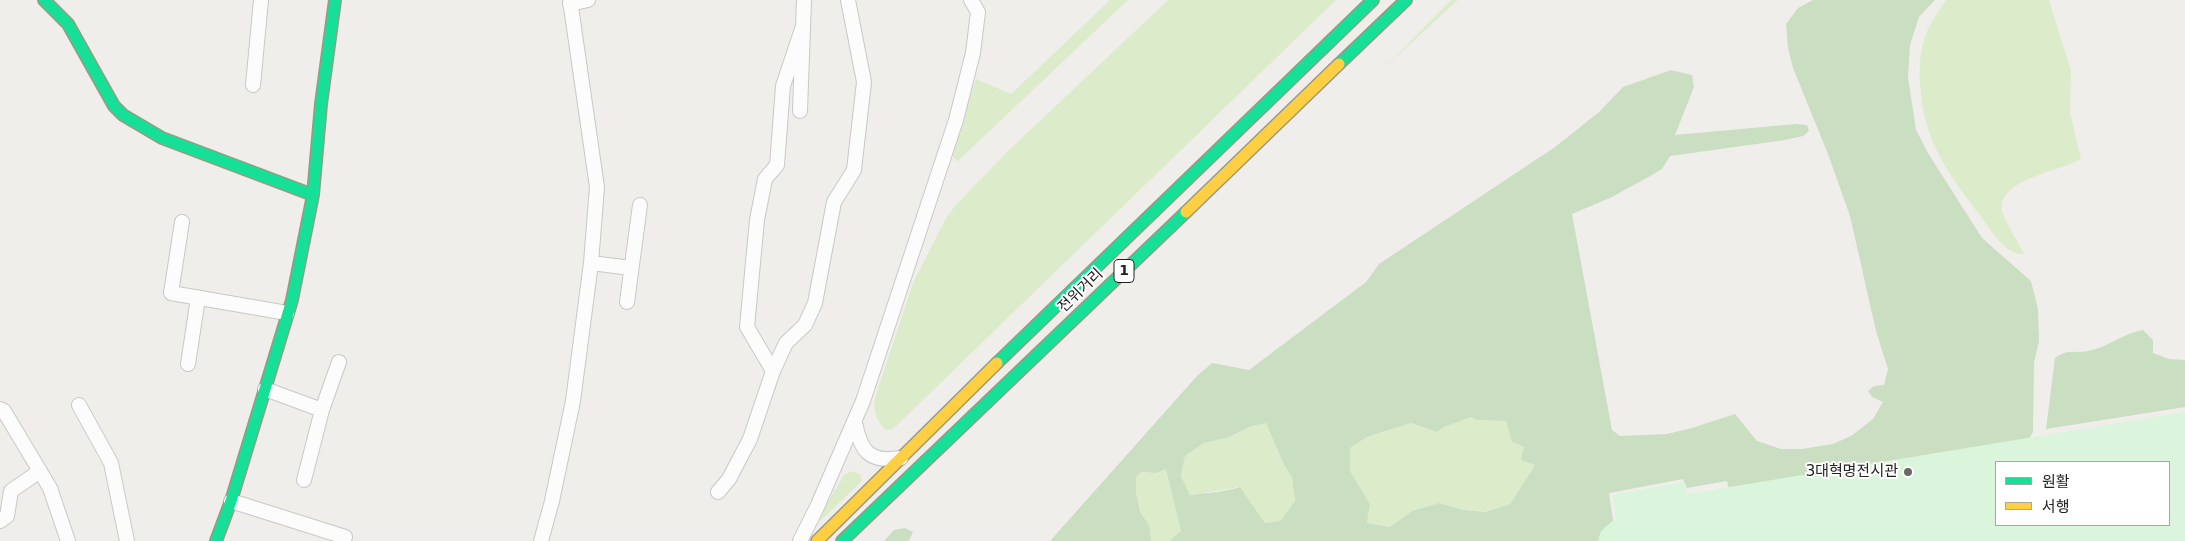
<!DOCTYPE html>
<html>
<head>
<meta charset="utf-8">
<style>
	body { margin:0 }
	#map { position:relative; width:2185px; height:541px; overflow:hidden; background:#f0eeeb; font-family:"DejaVu Sans","Noto Sans KR",sans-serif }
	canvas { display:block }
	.legend { position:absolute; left:1995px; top:461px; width:175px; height:65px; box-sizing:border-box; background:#fff; border:1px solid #a7a7a7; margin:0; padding:6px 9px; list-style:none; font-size:15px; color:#222 }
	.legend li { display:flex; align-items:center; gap:10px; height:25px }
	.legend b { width:25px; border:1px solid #a7a7a7 }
</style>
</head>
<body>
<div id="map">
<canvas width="2185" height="541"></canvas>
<ul class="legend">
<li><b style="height:6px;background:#16e098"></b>원활</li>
<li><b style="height:6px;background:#ffcf43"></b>서행</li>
</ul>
</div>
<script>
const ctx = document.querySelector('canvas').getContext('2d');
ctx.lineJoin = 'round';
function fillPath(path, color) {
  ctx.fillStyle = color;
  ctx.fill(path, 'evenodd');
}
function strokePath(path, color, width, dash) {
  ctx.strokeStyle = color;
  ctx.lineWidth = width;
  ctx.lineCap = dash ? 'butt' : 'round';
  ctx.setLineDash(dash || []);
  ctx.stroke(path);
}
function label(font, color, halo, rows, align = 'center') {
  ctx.font = font + ' "DejaVu Sans","Noto Sans KR",sans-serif';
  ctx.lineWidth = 4;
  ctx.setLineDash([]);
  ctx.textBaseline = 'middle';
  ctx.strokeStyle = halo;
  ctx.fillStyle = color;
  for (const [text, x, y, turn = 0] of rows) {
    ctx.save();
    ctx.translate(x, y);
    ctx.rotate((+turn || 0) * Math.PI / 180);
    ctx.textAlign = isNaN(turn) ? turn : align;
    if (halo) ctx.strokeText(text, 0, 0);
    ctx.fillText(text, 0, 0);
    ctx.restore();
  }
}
const grass = new Path2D(`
	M 1110,0 L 1128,0 L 957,162 L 953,155 L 953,149 L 976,79 L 1011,94 Z
	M 1168,0 L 1336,0 L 893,429 L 886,430 C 876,422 873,410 875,398 L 913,283 L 946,218 L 955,206 L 1009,150 Z
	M 1451,0 L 1458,0 L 1386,66 Z
	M 1946,0 L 2049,0 L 2071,71 L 2070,112 L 2081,159 C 2063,171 1989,180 2004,216 C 2009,229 2018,241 2024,254 C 2005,255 1992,232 1982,218 C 1963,193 1940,164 1930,134 C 1920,107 1916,67 1924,40 C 1928,25 1938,12 1946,0 Z
	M 1471,417 L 1477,420 L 1507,421 L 1512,442 L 1524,447 L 1535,465 L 1510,504 L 1485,512 L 1464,510 L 1439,503 L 1412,511 L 1390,527 L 1367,523 L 1370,504 L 1350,471 L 1350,448 L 1367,437 L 1411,423 L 1437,432 L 1444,427 Z
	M 1266,423 L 1283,463 L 1292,477 L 1295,501 L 1280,521 L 1265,523 L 1240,487 L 1190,495 L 1181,476 L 1185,456 L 1204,443 L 1218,438 L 1229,437 L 1252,426 Z
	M 1167,469 L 1181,531 L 1169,541 L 1151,541 L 1149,525 L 1140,513 L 1136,492 L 1136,477 L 1140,472 L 1156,473 Z
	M 851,471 L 860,474 L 862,481 L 820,521 L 819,517 L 844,475 Z`);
const forest = new Path2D(`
	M 1813,0 L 1935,0 L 1919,17 L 1910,45 L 1908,77 L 1916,130 L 1928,153 L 1982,238 L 2031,281 L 2038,309 L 2039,341 L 2034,363 L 2033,432 L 2021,452 L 1964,476 L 1734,512 L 1727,481 L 1687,488 L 1683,479 L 1609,493 L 1614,527 L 1607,541 L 1169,541 L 1181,531 L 1166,469 L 1156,473 L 1141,472 L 1136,477 L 1136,492 L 1140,512 L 1149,525 L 1151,541 L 1050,541 L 1197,376 L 1212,363 L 1249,370 L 1366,282 L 1379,264 L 1555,147 L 1599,112 L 1623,87 L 1671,70 L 1692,75 L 1694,87 L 1675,135 L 1796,124 L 1807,125 L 1809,131 L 1803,136 L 1785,140 L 1670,156 L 1662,169 L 1652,175 L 1612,197 L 1572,214 L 1612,430 L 1620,436 L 1667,434 L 1692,428 L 1735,414 L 1757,441 L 1781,449 L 1802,449 L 1833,444 L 1851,436 L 1873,419 L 1883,402 L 1872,397 L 1868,391 L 1874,386 L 1884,385 L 1888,369 L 1876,331 L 1850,216 L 1828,154 L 1793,68 L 1788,48 L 1786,24 L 1798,8 ZM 1471,417 L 1477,420 L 1506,421 L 1512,442 L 1524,447 L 1521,460 L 1535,465 L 1510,504 L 1485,512 L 1464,510 L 1439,503 L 1412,511 L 1390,527 L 1367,523 L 1370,504 L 1350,471 L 1350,448 L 1367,437 L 1411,423 L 1437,432 L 1444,427 ZM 1266,423 L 1283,463 L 1292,477 L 1295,501 L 1280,521 L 1265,523 L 1240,487 C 1225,492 1205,493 1190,495 L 1181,476 L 1185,456 L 1204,443 L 1229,437 L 1252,426 Z
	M 2143,330 L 2153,340 L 2153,353 L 2169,359 L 2185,360 L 2185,407 L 2046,429 L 2055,358 C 2070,348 2072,354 2088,351 C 2107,348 2123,333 2143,330 Z
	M 905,528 L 913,532 L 909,541 L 884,541 L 894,530 Z`);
const park = new Path2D(`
	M 2185,412 L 2185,541 L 1598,541 L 1601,531 L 1616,518 L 1612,495 L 1684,482 L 1687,494 ZM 1996,462 L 2169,462 L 2169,525 L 1996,525 Z`);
const street = new Path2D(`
	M 570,4 L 588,0
	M 253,85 L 261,0
	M 800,111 L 804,0
	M 182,222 L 171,293 L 287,313
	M 591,263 L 631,268
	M 627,302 L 640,205
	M 188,364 L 198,298
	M 773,371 L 747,327 L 757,220 L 765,179 L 777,165 L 783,86 L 803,26
	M 265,389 L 322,410
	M 79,405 L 111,463 L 127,541
	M 0,409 L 4,411 L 50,488 L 68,541
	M 855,423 C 861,452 870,463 901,458
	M 304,480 L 322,410 L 339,362
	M 718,492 L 729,479 L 750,439 L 773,371 L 786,343 L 805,325 L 815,303 L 834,202 L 854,170 L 864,82 L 848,0
	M 231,501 L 345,537
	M 0,521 L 7,516 L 11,491 L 40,471
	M 541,541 L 552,501 L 573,401 L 591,263 L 597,187 L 570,0
	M 800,541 L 817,507 L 863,401 L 956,120 L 973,53 L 978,12 L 971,0`);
const fast = new Path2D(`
	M 44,0 L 68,24 L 114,106 L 123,115 L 162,138 L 313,195
	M 1339,64 L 1406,0
	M 997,363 L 1373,0
	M 216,541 L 231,501 L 292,300 L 313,195 L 321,104 L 335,0
	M 842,541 L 1186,212`);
const slow = new Path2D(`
	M 1186,212 L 1339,64
	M 817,541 L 997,363`);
const markers = [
	[1908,472,5,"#6a6968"]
];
const shields = [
	[1124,271,20]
];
const shieldNames = [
	["1",1124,271]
];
const streetNames = [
	["전위거리",1081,291,-44]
];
const poiNames = [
	["3대혁명전시관",1898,472]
];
fillPath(grass, '#dceccb');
fillPath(forest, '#cadec1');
fillPath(park, '#daf5db');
strokePath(street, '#c9c8c7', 16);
strokePath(fast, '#989a82', 14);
strokePath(slow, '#989a82', 14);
strokePath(street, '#fdfcfc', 14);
strokePath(fast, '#16e098', 11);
strokePath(slow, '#ffcf43', 11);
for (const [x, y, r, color] of markers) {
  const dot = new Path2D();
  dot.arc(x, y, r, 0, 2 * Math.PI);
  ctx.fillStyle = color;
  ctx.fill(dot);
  strokePath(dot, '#fff', 2);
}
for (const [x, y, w] of shields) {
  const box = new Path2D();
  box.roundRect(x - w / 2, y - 11.5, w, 23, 4);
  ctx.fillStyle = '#fff';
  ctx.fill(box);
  strokePath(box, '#222', 1);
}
label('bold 14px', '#222', null, shieldNames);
label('15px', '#222', '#fff', streetNames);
label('15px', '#222', '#fff', poiNames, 'right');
</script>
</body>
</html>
